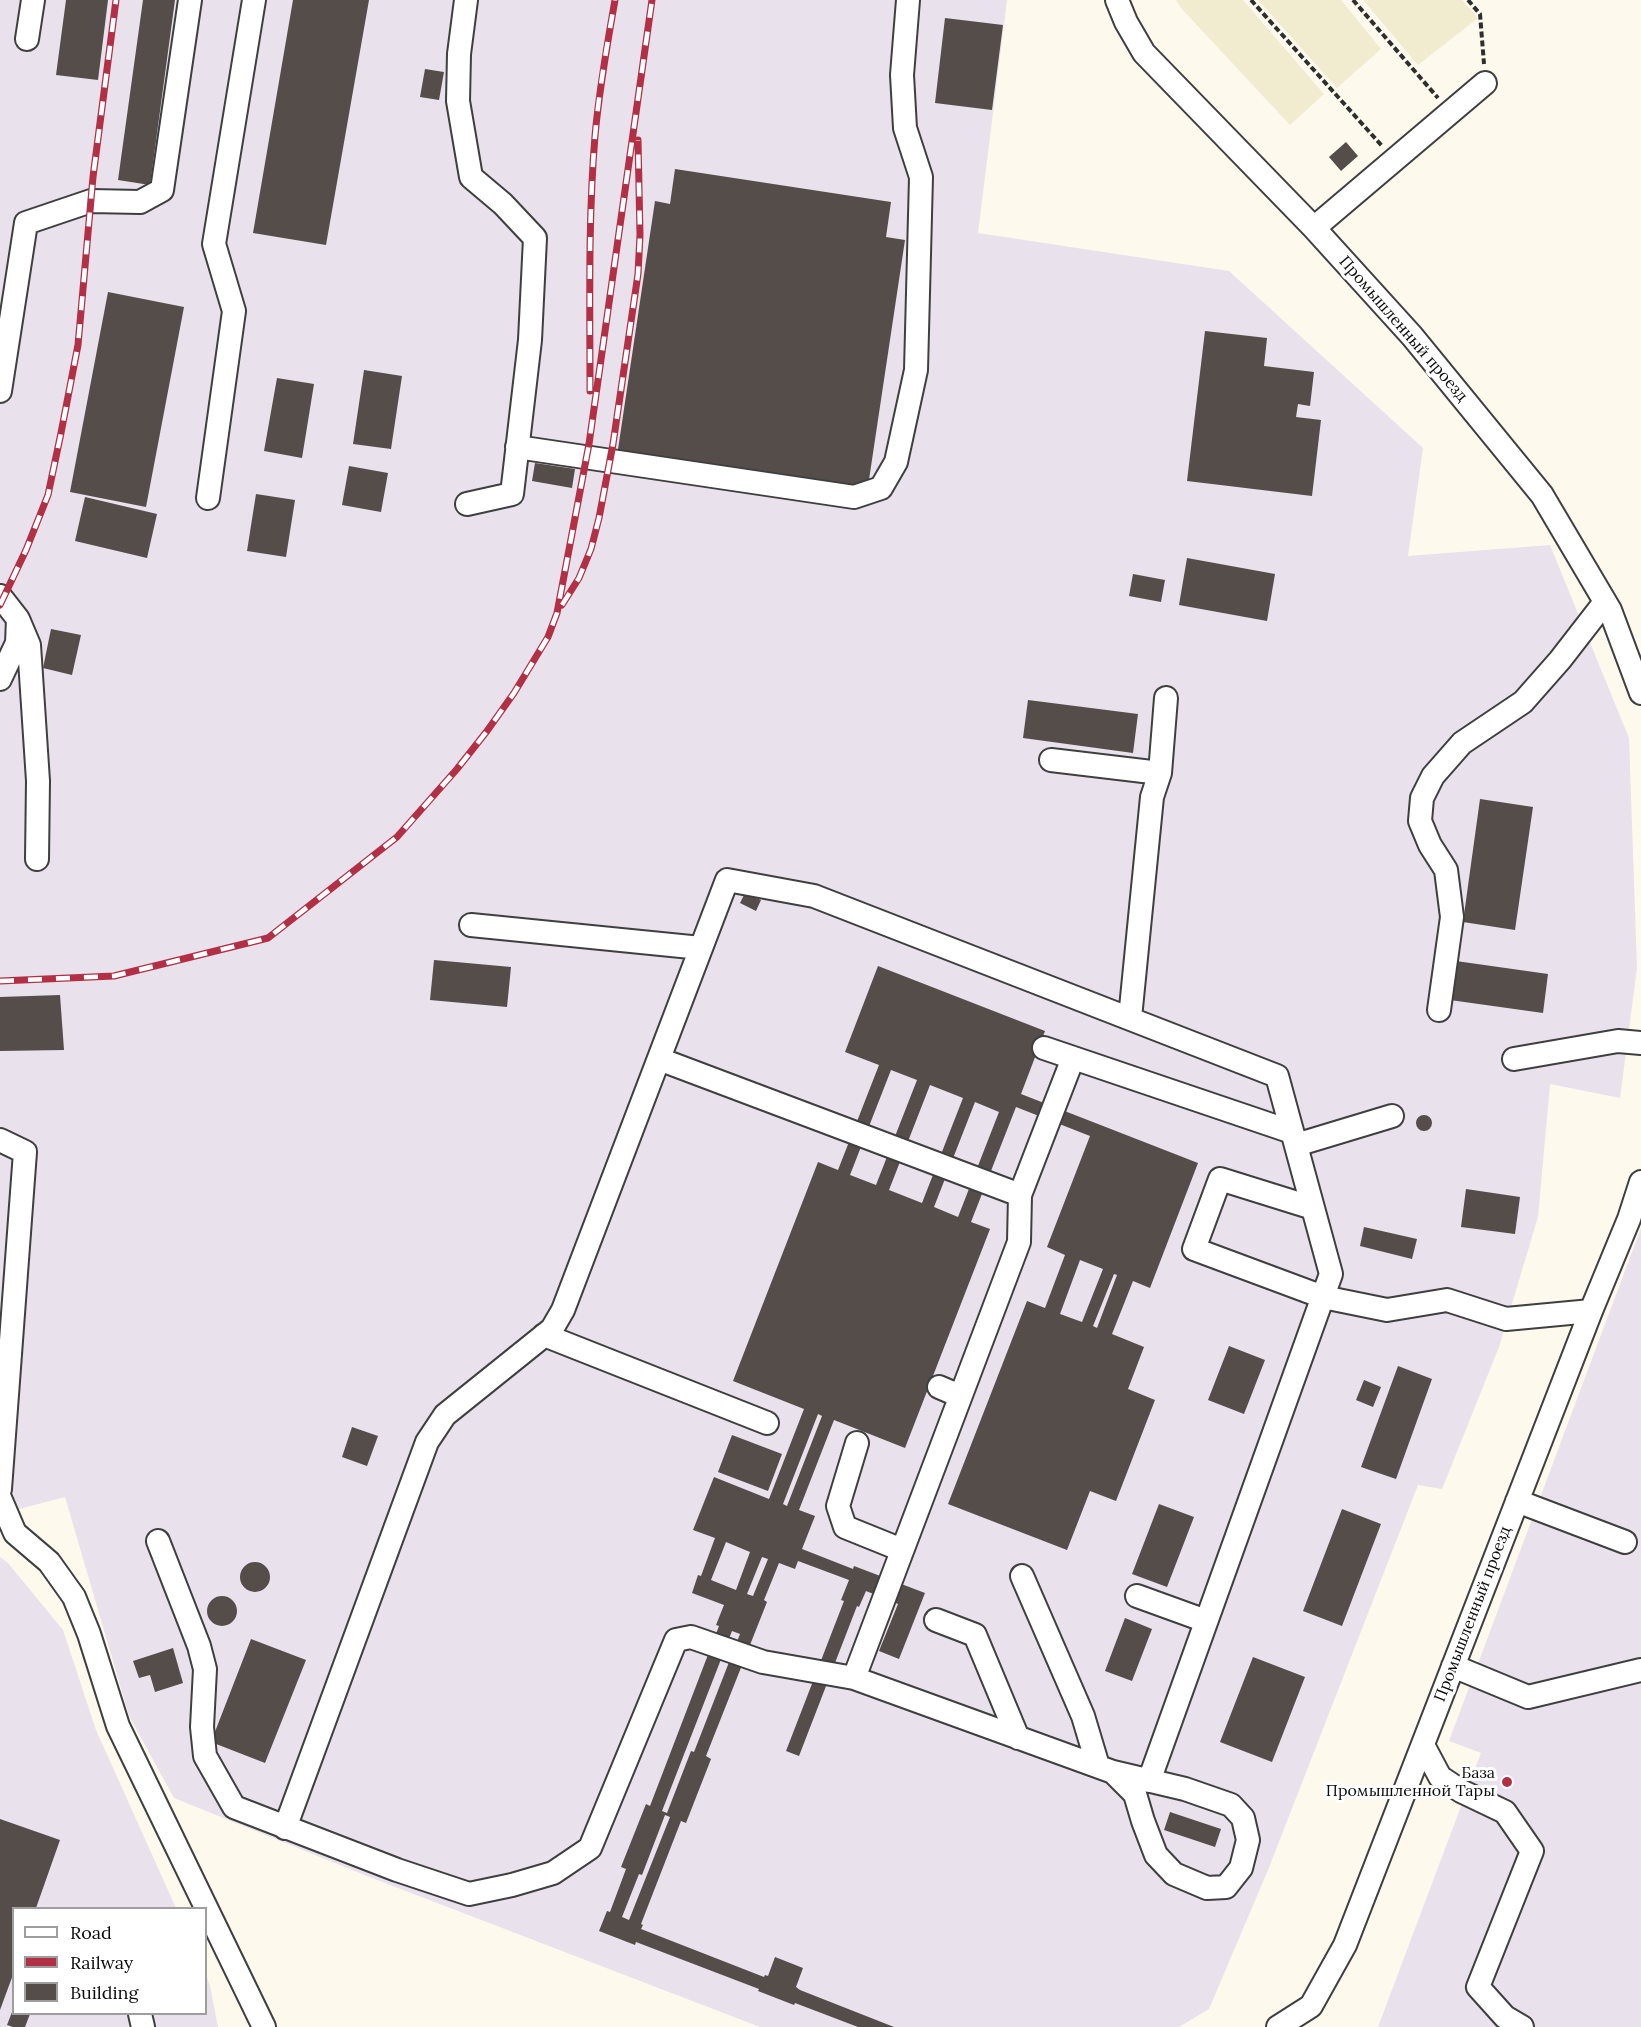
<!DOCTYPE html>
<html>
<head>
<meta charset="utf-8">
<style>
	body { margin:0 }
	#map { position:relative; width:1641px; height:2027px; overflow:hidden; background:#fef9ed; font-family:Lora,serif }
	canvas { display:block }
	.legend { position:absolute; left:12px; top:1907px; width:195px; height:108px; box-sizing:border-box; background:#fff; border:2px solid #9e9e9e; margin:0; padding:8px 10px; list-style:none; font-size:18px; color:#0c0c0c }
	.legend li { display:flex; align-items:center; gap:12px; height:30px }
	.legend b { width:30px; border:2px solid #9e9e9e }
</style>
</head>
<body>
<div id="map">
<canvas width="1641" height="2027"></canvas>
<ul class="legend">
<li><b style="height:8px;background:#fff"></b>Road</li>
<li><b style="height:8px;background:#b13045"></b>Railway</li>
<li><b style="height:16px;background:#544d4a"></b>Building</li>
</ul>
</div>
<script>
const ctx = document.querySelector('canvas').getContext('2d');
ctx.lineJoin = 'round';
function fillPath(path, color) {
  ctx.fillStyle = color;
  ctx.fill(path, 'evenodd');
}
function strokePath(path, color, width, dash) {
  ctx.strokeStyle = color;
  ctx.lineWidth = width;
  ctx.lineCap = dash ? 'butt' : 'round';
  ctx.setLineDash(dash || []);
  ctx.stroke(path);
}
function label(font, color, halo, rows, align = 'center') {
  ctx.font = font + ' Lora,serif';
  ctx.lineWidth = 6;
  ctx.setLineDash([]);
  ctx.textBaseline = 'middle';
  ctx.strokeStyle = halo;
  ctx.fillStyle = color;
  for (const [text, x, y, turn = 0] of rows) {
    ctx.save();
    ctx.translate(x, y);
    ctx.rotate((+turn || 0) * Math.PI / 180);
    ctx.textAlign = isNaN(turn) ? turn : align;
    if (halo) ctx.strokeText(text, 0, 0);
    ctx.fillText(text, 0, 0);
    ctx.restore();
  }
}
const industrial = new Path2D(`
	M 0,0 L 1007,0 L 978,233 L 1229,271 L 1423,448 L 1408,556 L 1550,545 L 1629,738 L 1637,968 L 1620,1098 L 1550,1084 L 1538,1217 L 1499,1347 L 1442,1489 L 1418,1485 L 1268,1870 L 1209,2009 L 1179,2027 L 760,2027 L 372,1878 L 174,1798 L 129,1716 L 65,1497 L 0,1514 Z
	M 1641,1228 L 1641,2027 L 1378,2027 L 1481,1753 L 1449,1741 Z
	M 0,1557 L 8,1563 L 63,1630 L 96,1730 L 176,1908 L 14,1908 L 14,2014 L 206,2014 L 206,1975 L 210,1986 L 218,2027 L 0,2027 Z`);
const farmland = new Path2D(`
	M 1176,0 L 1243,0 L 1324,94 L 1290,125 L 1181,8 Z
	M 1258,0 L 1341,0 L 1381,49 L 1337,88 Z
	M 1363,0 L 1462,0 L 1478,18 L 1418,65 Z`);
const building = new Path2D(`
	M 66,0 L 108,0 L 98,80 L 56,75 Z
	M 143,0 L 175,0 L 150,185 L 118,180 Z
	M 293,0 L 369,0 L 326,245 L 253,233 Z
	M 945,18 L 1003,25 L 992,110 L 935,103 Z
	M 425,69 L 444,72 L 439,100 L 420,97 Z
	M 1346,142 L 1358,156 L 1341,171 L 1329,157 Z
	M 675,169 L 891,202 L 886,237 L 905,240 L 867,493 L 617,456 L 655,201 L 670,204 Z
	M 108,292 L 184,307 L 146,507 L 70,492 Z
	M 1205,331 L 1267,338 L 1264,366 L 1314,372 L 1310,406 L 1298,404 L 1296,417 L 1321,420 L 1312,496 L 1187,481 Z
	M 364,370 L 402,376 L 391,449 L 353,444 Z
	M 277,378 L 314,384 L 302,458 L 264,451 Z
	M 535,463 L 575,469 L 572,488 L 532,481 Z
	M 349,466 L 388,473 L 381,512 L 342,505 Z
	M 256,494 L 295,500 L 286,557 L 247,551 Z
	M 85,497 L 157,514 L 147,558 L 75,541 Z
	M 1187,558 L 1275,574 L 1267,621 L 1179,605 Z
	M 1133,574 L 1165,580 L 1161,602 L 1129,596 Z
	M 51,629 L 81,635 L 72,675 L 43,668 Z
	M 1028,700 L 1138,714 L 1133,753 L 1023,738 Z
	M 1480,799 L 1533,807 L 1515,930 L 1463,922 Z
	M 745,893 L 761,900 L 756,911 L 740,903 Z
	M 434,960 L 511,967 L 507,1007 L 430,1000 Z
	M 1456,961 L 1548,974 L 1543,1013 L 1450,1000 Z
	M 878,966 L 1045,1031 L 1021,1094 L 1198,1163 L 1150,1288 L 1133,1281 L 1112,1334 L 1144,1347 L 1128,1389 L 1155,1400 L 1116,1501 L 1090,1491 L 1067,1550 L 948,1504 L 1027,1301 L 1045,1308 L 1065,1255 L 1047,1247 L 1090,1136 L 1016,1107 L 971,1222 L 990,1229 L 905,1448 L 834,1420 L 799,1510 L 815,1516 L 802,1549 L 853,1569 L 854,1566 L 925,1593 L 899,1659 L 879,1651 L 898,1604 L 866,1591 L 859,1607 L 857,1606 L 799,1756 L 786,1751 L 844,1601 L 841,1600 L 849,1580 L 798,1561 L 795,1569 L 779,1563 L 764,1600 L 767,1602 L 706,1756 L 711,1759 L 686,1823 L 681,1821 L 641,1924 L 643,1925 L 641,1929 L 764,1977 L 765,1975 L 768,1976 L 775,1957 L 803,1968 L 796,1987 L 800,1990 L 894,2027 L 858,2027 L 795,2003 L 794,2005 L 758,1991 L 759,1989 L 636,1942 L 635,1945 L 599,1931 L 607,1911 L 610,1912 L 626,1869 L 621,1867 L 646,1804 L 650,1806 L 719,1626 L 716,1625 L 724,1605 L 692,1593 L 698,1575 L 701,1576 L 715,1538 L 693,1530 L 714,1477 L 769,1499 L 804,1409 L 733,1381 L 818,1162 L 838,1170 L 879,1065 L 845,1052 ZM 891,1070 L 917,1080 L 876,1185 L 850,1175 ZM 930,1085 L 963,1098 L 922,1203 L 889,1190 ZM 975,1102 L 999,1112 L 958,1217 L 934,1207 ZM 1080,1260 L 1103,1269 L 1082,1322 L 1060,1314 ZM 1114,1274 L 1117,1275 L 1097,1328 L 1093,1326 ZM 818,1414 L 822,1416 L 787,1506 L 783,1504 ZM 726,1542 L 750,1552 L 736,1590 L 711,1580 ZM 762,1557 L 768,1559 L 753,1596 L 747,1594 ZM 732,1631 L 740,1634 L 694,1752 L 691,1751 L 667,1813 L 662,1811 ZM 665,1815 L 670,1817 L 629,1920 L 622,1917 L 639,1874 L 642,1875 Z
	M 60,995 L 64,1050 L 0,1051 L 0,997 Z
	M1416 1123a8 8 0 1 1 16 0a8 8 0 1 1-16 0Z
	M 1466,1189 L 1520,1197 L 1515,1234 L 1461,1227 Z
	M 1364,1227 L 1417,1239 L 1412,1259 L 1360,1246 Z
	M 1229,1346 L 1265,1360 L 1244,1414 L 1208,1400 Z
	M 1398,1366 L 1432,1379 L 1396,1479 L 1361,1467 Z
	M 1364,1380 L 1381,1387 L 1373,1407 L 1356,1400 Z
	M 352,1427 L 378,1436 L 367,1466 L 342,1457 Z
	M 732,1435 L 782,1454 L 768,1491 L 718,1472 Z
	M 1159,1504 L 1194,1517 L 1167,1587 L 1132,1574 Z
	M 1342,1509 L 1381,1524 L 1342,1626 L 1303,1611 Z
	M240 1577a15 15 0 1 1 30 0a15 15 0 1 1-30 0Z
	M207 1611a15 15 0 1 1 30 0a15 15 0 1 1-30 0Z
	M 1125,1618 L 1152,1629 L 1132,1681 L 1105,1671 Z
	M 251,1639 L 306,1660 L 265,1763 L 211,1742 Z
	M 173,1648 L 183,1683 L 155,1692 L 150,1675 L 139,1678 L 133,1661 Z
	M 1253,1657 L 1305,1677 L 1272,1762 L 1220,1742 Z
	M 1170,1812 L 1221,1829 L 1215,1847 L 1164,1830 Z
	M 0,1819 L 60,1840 L 36,1908 L 14,1908 L 14,1972 L 0,2010 Z
	M 14,2007 L 14,2014 L 30,2014 L 25,2027 L 13,2027 L 7,2025 Z`);
const path = new Path2D(`
	M 1251,0 L 1382,146
	M 1353,0 L 1438,98
	M 1468,0 L 1480,14 L 1484,64`);
const minor = new Path2D(`
	M 466,0 L 459,54 L 458,101 L 471,177 L 503,204 L 535,238 L 530,340 L 512,494 L 467,504
	M 1117,0 L 1126,22 L 1144,53 L 1314,228 L 1412,336 L 1542,495 L 1610,610 L 1641,693
	M 27,39 L 33,0
	M 1314,228 L 1485,83
	M 0,391 L 26,223 L 91,201 L 140,202 L 162,190 L 190,0
	M 517,447 L 854,497 L 881,488 L 896,462 L 916,370 L 921,177 L 905,128 L 902,75 L 908,0
	M 208,498 L 234,311 L 214,244 L 254,0
	M 0,596 L 18,619 L 17,643 L 0,679
	M 18,619 L 29,645 L 38,781 L 37,859
	M 1051,760 L 1160,773
	M 471,925 L 701,948
	M 1439,1010 L 1452,917 L 1446,870 L 1430,845 L 1420,821 L 1422,798 L 1433,776 L 1462,743 L 1523,702 L 1560,660 L 1605,602
	M 1130,1018 L 1152,797 L 1160,773 L 1166,698
	M 1044,1048 L 1292,1132
	M 659,1059 L 1020,1195
	M 1514,1059 L 1618,1041 L 1641,1043
	M 0,1140 L 25,1152 L 0,1489
	M 1296,1145 L 1392,1116
	M 1313,1208 L 1220,1179 L 1194,1249 L 1323,1297 L 1387,1310 L 1447,1300 L 1506,1319 L 1591,1311
	M 544,1335 L 767,1423
	M 939,1387 L 960,1396
	M 857,1443 L 838,1506 L 845,1527 L 902,1550
	M 0,1498 L 15,1533 L 49,1562 L 74,1597 L 89,1634 L 118,1726 L 264,2027
	M 1517,1501 L 1625,1542
	M 158,1541 L 199,1646 L 205,1669 L 202,1727 L 205,1756 L 234,1807 L 397,1870 L 469,1894 L 512,1885 L 553,1873 L 590,1848 L 676,1640 L 691,1637 L 763,1662 L 854,1678 L 1113,1772 L 1135,1794 L 1143,1821 L 1156,1855 L 1174,1874 L 1207,1888 L 1226,1887 L 1241,1868 L 1248,1840 L 1243,1818 L 1231,1805 L 1185,1789 L 1113,1772
	M 1022,1576 L 1083,1716 L 1098,1766
	M 1137,1596 L 1206,1621
	M 936,1620 L 975,1635 L 1018,1738
	M 1453,1666 L 1528,1697 L 1641,1670
	M 854,1678 L 1019,1242 L 1020,1195 L 1073,1058
	M 1423,1745 L 1440,1777 L 1461,1791 L 1505,1812 L 1532,1851 L 1478,1987 L 1505,2017 L 1522,2027
	M 285,1828 L 427,1442 L 445,1415 L 552,1329 L 563,1310 L 727,880 L 814,896 L 1277,1076 L 1331,1274 L 1149,1781
	M 140,2014 L 143,2027
	M 1278,2027 L 1311,2006 L 1345,1945 L 1591,1311 L 1629,1219 L 1641,1182`);
const rail = new Path2D(`
	M 590,391 C 590,306 588,220 595,136 C 599,90 607,45 615,0
	M 0,605 L 26,550 L 48,495 L 61,433 L 78,345 L 93,177 L 116,0
	M 562,605 L 579,578 L 591,549 L 599,518 L 613,444 L 638,274 L 640,235 L 638,140
	M 0,981 L 114,976 L 268,938 L 397,837 L 457,769 L 487,731 L 514,693 L 548,637 L 557,613 L 589,444 L 652,0`);
const markers = [
	[1507,1782,6,"#b13045"]
];
const streetNames = [
	["Промышленный проезд",1403,329,49],
	["Промышленный проезд",1473,1614,-69]
];
const poiNames = [
	["База",1495,1773],
	["Промышленной Тары",1495,1791]
];
fillPath(industrial, '#e9e1eb');
fillPath(farmland, '#f1ebd0');
fillPath(building, '#544d4a');
strokePath(minor, '#3f3f3f', 26);
strokePath(path, '#2e2e2e', 4, [6, 3]);
strokePath(minor, '#fff', 22);
strokePath(rail, '#b13045', 7);
strokePath(rail, '#fff', 4.5, [14]);
for (const [x, y, r, color] of markers) {
  const dot = new Path2D();
  dot.arc(x, y, r, 0, 2 * Math.PI);
  ctx.fillStyle = color;
  ctx.fill(dot);
  strokePath(dot, '#fff', 2);
}
label('16px', '#0c0c0c', '#fff', streetNames);
label('16px', '#0c0c0c', '#fff', poiNames, 'right');
</script>
</body>
</html>
